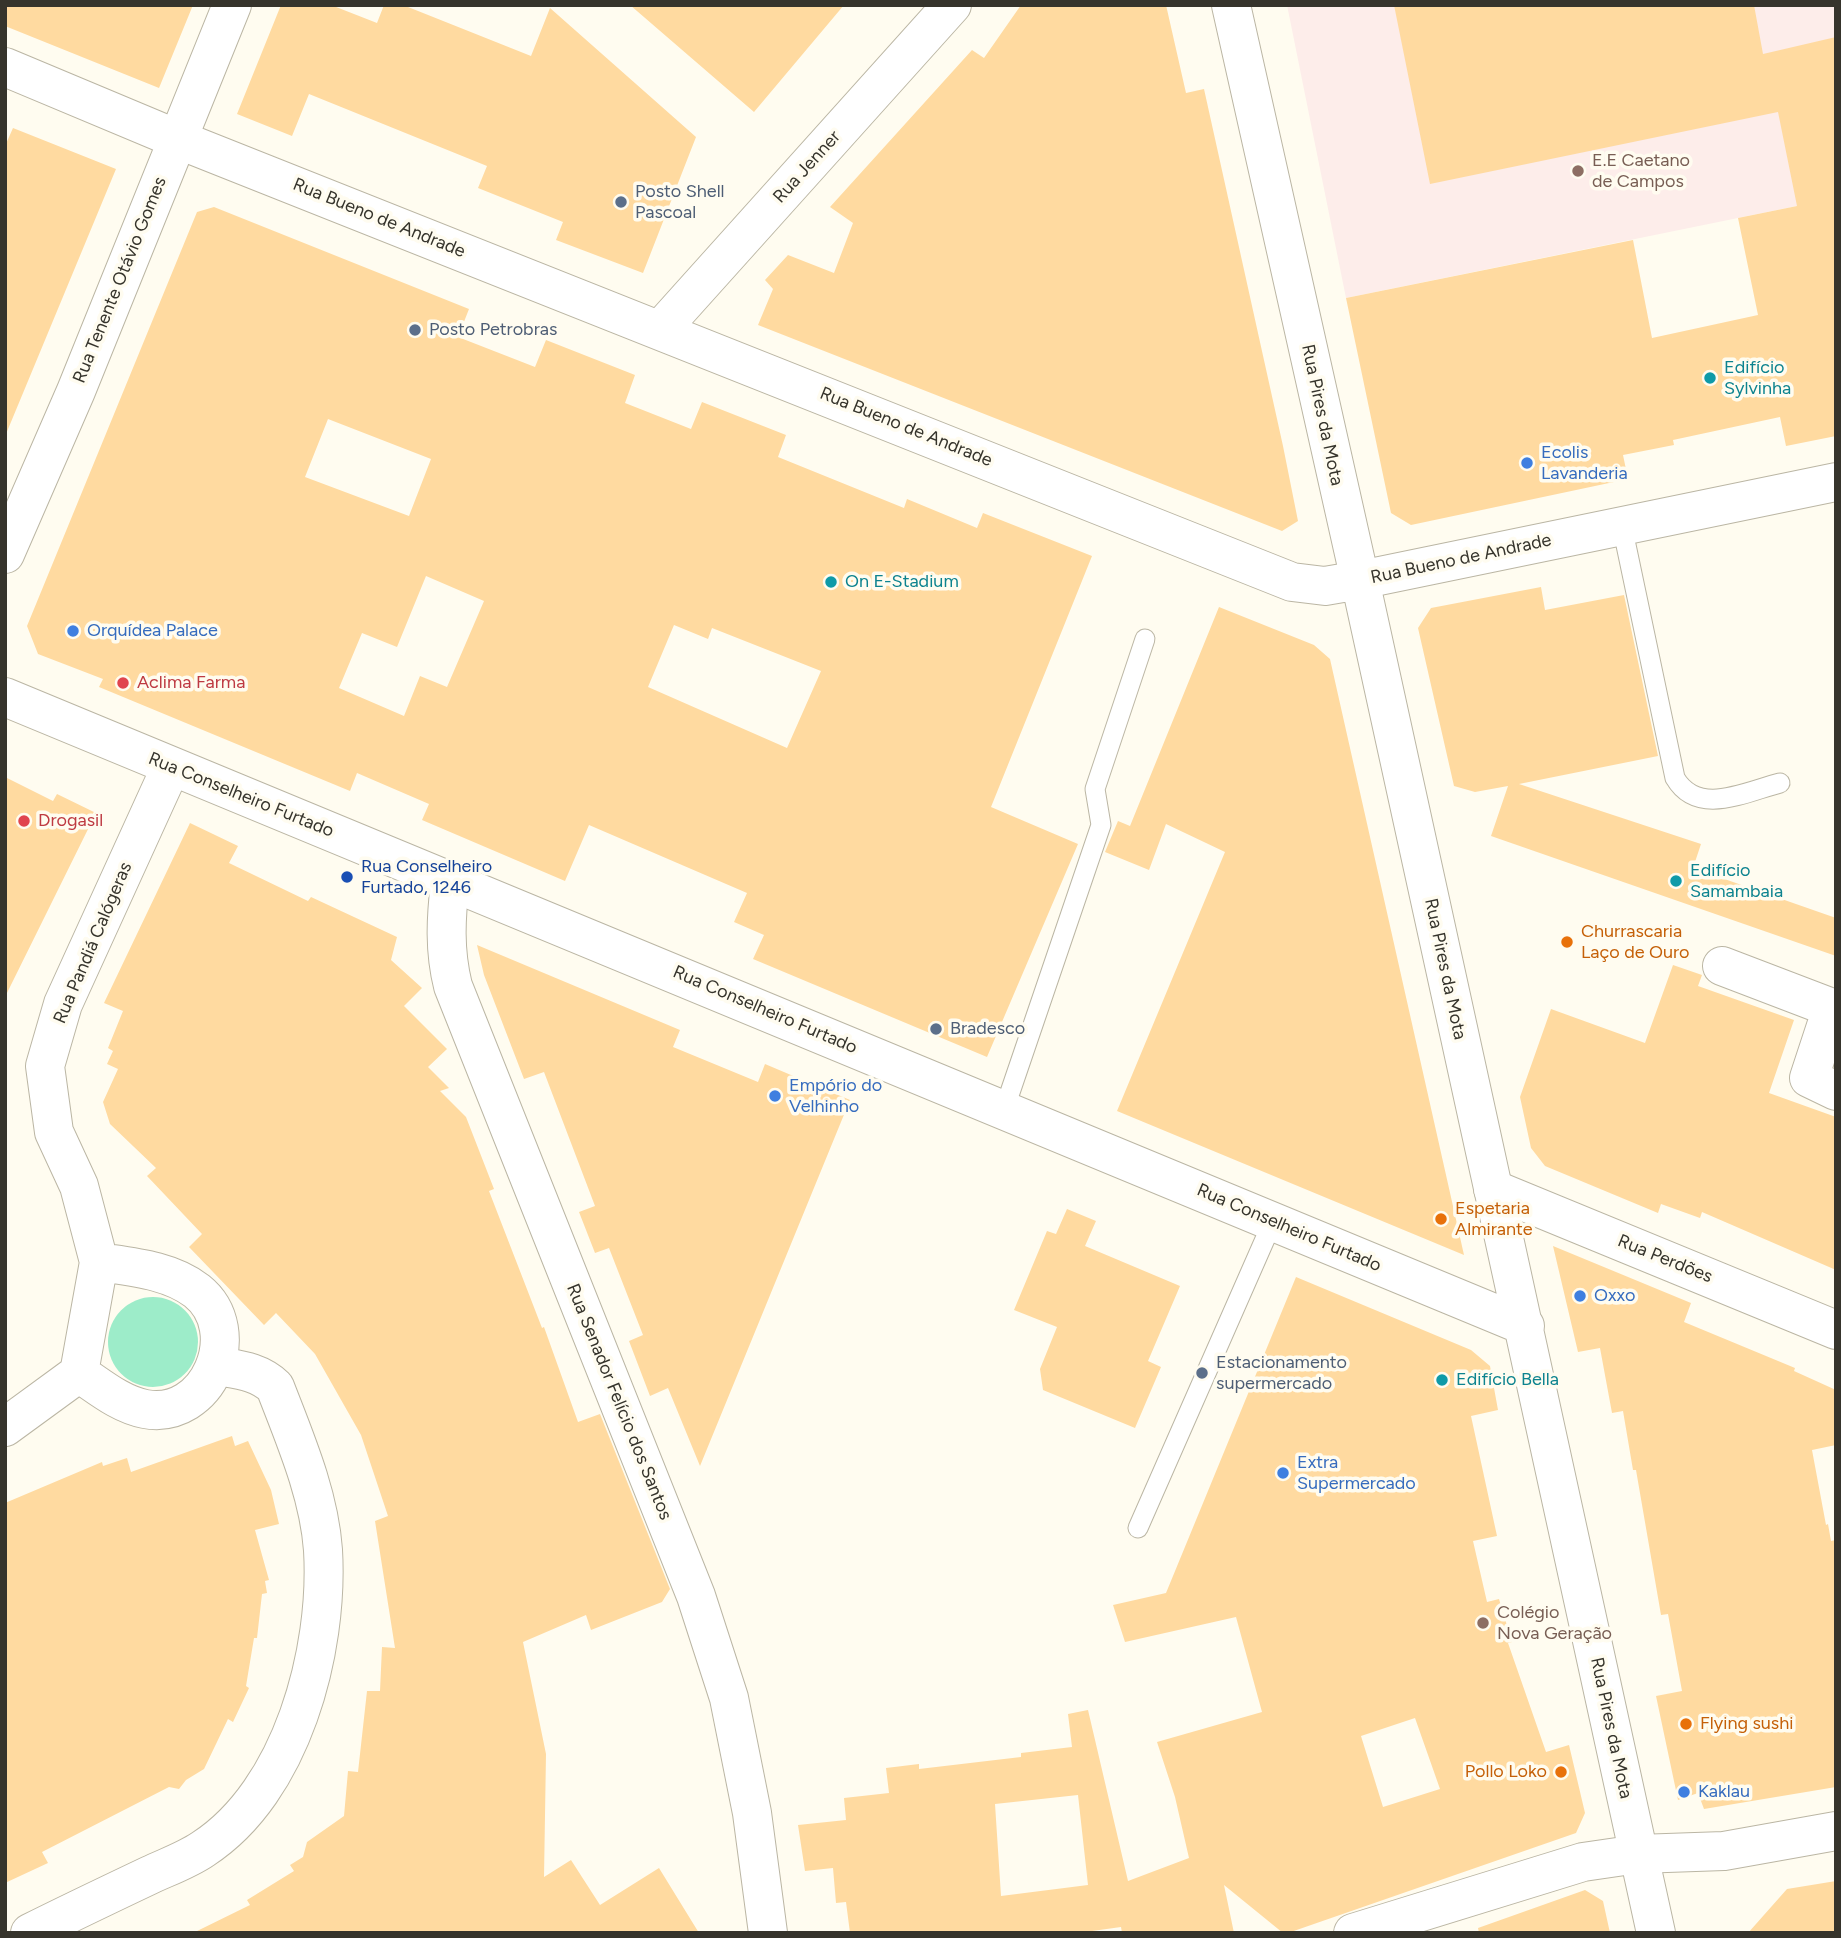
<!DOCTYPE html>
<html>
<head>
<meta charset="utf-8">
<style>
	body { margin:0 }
	#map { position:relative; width:1841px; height:1938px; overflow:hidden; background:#fffcf0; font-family:Figtree,sans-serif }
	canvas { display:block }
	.frame { position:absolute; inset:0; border:7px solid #36342c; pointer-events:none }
</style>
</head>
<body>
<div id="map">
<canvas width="1841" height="1938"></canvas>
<div class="frame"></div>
</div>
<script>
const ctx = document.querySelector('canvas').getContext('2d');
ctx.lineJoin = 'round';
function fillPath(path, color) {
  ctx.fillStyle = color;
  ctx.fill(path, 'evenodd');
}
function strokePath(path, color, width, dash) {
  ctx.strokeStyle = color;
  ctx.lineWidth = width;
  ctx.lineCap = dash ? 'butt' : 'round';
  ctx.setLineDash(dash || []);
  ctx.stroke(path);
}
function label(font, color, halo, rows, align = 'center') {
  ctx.font = font + ' Figtree,sans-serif';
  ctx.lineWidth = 7;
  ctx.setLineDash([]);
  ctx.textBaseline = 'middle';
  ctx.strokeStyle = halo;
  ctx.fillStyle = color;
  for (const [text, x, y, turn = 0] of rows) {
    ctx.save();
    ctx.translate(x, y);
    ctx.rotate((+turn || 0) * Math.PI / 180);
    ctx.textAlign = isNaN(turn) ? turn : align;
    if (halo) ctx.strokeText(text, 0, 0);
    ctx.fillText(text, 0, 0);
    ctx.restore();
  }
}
const education = new Path2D(`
	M 1287,5 L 1836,5 L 1836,198 L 1346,298 Z`);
const green = new Path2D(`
	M108 1342a45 45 0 1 1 90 0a45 45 0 1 1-90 0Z`);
const building = new Path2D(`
	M 5,5 L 193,5 L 159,88 L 5,26 Z
	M 281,5 L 331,5 L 377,23 L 384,5 L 403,5 L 531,56 L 550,8 L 696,137 L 643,273 L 556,240 L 563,222 L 478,188 L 487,166 L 309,94 L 292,136 L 237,114 Z
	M 630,5 L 844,5 L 754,112 Z
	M 1021,5 L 1166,5 L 1186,93 L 1204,89 L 1283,446 L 1298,521 L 1282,531 L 758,325 L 773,289 L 765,280 L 788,255 L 834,273 L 853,223 L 830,207 L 972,50 L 984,58 Z
	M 1394,5 L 1754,5 L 1763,54 L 1836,37 L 1836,436 L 1786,446 L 1780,417 L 1673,440 L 1674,445 L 1623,455 L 1628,479 L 1411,525 L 1391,513 L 1346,298 L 1633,240 L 1652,338 L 1758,315 L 1738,218 L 1797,206 L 1778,112 L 1430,184 Z
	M 13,128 L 116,169 L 6,434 L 5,146 Z
	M 214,207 L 469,309 L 458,337 L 535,367 L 546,340 L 635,375 L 625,403 L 691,429 L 702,402 L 786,435 L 778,457 L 904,508 L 907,499 L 977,528 L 983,513 L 1092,556 L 991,807 L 1078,844 L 987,1057 L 753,959 L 764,935 L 734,922 L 747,893 L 589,825 L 565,881 L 422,820 L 429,804 L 357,773 L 350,791 L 99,687 L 103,679 L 38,654 L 27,626 L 197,212 ZM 328,419 L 431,459 L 409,516 L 305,477 ZM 426,576 L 484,601 L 447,687 L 420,676 L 404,716 L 339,688 L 362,633 L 397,647 ZM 674,625 L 708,639 L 712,628 L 821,671 L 787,748 L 648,687 Z
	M 1541,587 L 1545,610 L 1624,595 L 1658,756 L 1519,784 L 1701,844 L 1693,868 L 1836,918 L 1836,956 L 1491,836 L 1508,786 L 1475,792 L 1454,786 L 1418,628 L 1431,608 Z
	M 1219,607 L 1314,645 L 1330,659 L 1464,1255 L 1117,1111 L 1225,852 L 1166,824 L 1149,870 L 1105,852 L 1118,821 L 1130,826 Z
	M 5,777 L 53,801 L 57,794 L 96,813 L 5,997 Z
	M 190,823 L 238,846 L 229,863 L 308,901 L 311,897 L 397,937 L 391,960 L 422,988 L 404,1006 L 447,1049 L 428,1067 L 449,1088 L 440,1091 L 466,1117 L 494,1189 L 489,1191 L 542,1328 L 544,1327 L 578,1422 L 600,1414 L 670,1589 L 662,1602 L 591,1630 L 586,1615 L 523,1642 L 546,1754 L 544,1877 L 571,1860 L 600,1905 L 659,1868 L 699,1933 L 193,1933 L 250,1905 L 247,1900 L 294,1871 L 290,1865 L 303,1857 L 307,1842 L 344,1816 L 348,1771 L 358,1772 L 367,1691 L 380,1691 L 382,1647 L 395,1648 L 375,1521 L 388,1516 L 361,1435 L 315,1354 L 276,1313 L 264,1325 L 189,1247 L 202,1234 L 147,1176 L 156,1168 L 110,1124 L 103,1102 L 118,1069 L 107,1064 L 113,1051 L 108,1048 L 123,1011 L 104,1003 Z
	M 477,945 L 680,1030 L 673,1047 L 758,1082 L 765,1064 L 850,1100 L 700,1466 L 668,1388 L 650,1396 L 629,1341 L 643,1335 L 609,1248 L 595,1253 L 579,1212 L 595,1206 L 544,1072 L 524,1079 L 484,975 Z
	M 1673,965 L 1702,975 L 1698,986 L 1794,1020 L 1769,1093 L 1836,1117 L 1836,1270 L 1702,1212 L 1700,1218 L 1661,1204 L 1658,1213 L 1545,1166 L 1531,1148 L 1520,1097 L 1551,1009 L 1645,1043 Z
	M 1067,1209 L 1096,1221 L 1085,1246 L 1180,1286 L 1148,1361 L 1161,1367 L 1135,1428 L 1043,1390 L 1040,1369 L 1057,1327 L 1014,1310 L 1047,1231 L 1056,1234 Z
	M 1553,1246 L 1691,1303 L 1684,1322 L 1795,1368 L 1794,1371 L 1836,1390 L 1836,1445 L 1812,1450 L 1826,1525 L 1828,1524 L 1831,1541 L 1836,1540 L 1836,1787 L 1704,1809 L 1698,1793 L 1678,1800 L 1656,1696 L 1682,1691 L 1668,1614 L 1661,1615 L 1636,1470 L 1633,1470 L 1623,1411 L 1612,1413 L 1600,1348 L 1578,1352 Z
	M 1296,1277 L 1471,1350 L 1490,1366 L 1498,1410 L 1471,1416 L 1497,1536 L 1473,1541 L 1487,1602 L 1499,1599 L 1512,1642 L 1508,1643 L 1546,1752 L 1569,1745 L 1585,1813 L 1576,1833 L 1288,1933 L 1283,1933 L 1224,1885 L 1234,1933 L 1122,1933 L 1121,1927 L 1078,1933 L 850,1933 L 846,1902 L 836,1903 L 833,1868 L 805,1871 L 798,1825 L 846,1820 L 844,1798 L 889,1793 L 886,1768 L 919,1764 L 919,1769 L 1021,1757 L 1021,1753 L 1072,1747 L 1068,1714 L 1088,1710 L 1128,1881 L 1189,1858 L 1175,1797 L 1157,1742 L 1262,1712 L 1236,1617 L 1125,1642 L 1113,1605 L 1166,1593 ZM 1415,1718 L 1440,1789 L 1383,1807 L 1361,1736 ZM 1078,1795 L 1088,1885 L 1001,1896 L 995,1804 Z
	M 232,1436 L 235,1446 L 248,1441 L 271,1490 L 279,1524 L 255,1530 L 269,1580 L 265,1581 L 267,1593 L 262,1594 L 257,1638 L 254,1638 L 246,1686 L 249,1688 L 233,1722 L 228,1719 L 204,1769 L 186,1780 L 179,1789 L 169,1787 L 42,1852 L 48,1863 L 5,1883 L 5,1503 L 102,1462 L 103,1466 L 127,1458 L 131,1472 Z
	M 1836,1881 L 1836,1933 L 1748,1933 L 1787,1889 Z
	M 1585,1890 L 1603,1901 L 1610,1933 L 1479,1933 L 1478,1928 Z`);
const service = new Path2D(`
	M 1622,526 L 1675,778 C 1698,817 1745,792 1780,783
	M 1004,1110 L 1101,825 L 1095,789 L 1145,639
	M 1138,1528 L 1273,1221`);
const minor = new Path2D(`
	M 1231,5 L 1360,580 L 1836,482
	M 661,329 L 952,5
	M 5,554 L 76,391 L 232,5
	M 450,882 C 446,918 444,950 453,986 L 696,1596 L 729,1698 L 752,1813 L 768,1933
	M 1722,966 L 1832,1008 L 1809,1078 L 1836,1091
	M 1493,1189 L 1836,1330
	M 79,1373 C 100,1387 120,1404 145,1409 C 208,1421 247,1331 197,1291 C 170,1270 132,1267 99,1262
	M 5,1427 L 79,1373 L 99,1262 L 79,1186 L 54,1132 L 45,1066 L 63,1004 L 171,767
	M 30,1933 C 70,1913 110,1894 150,1875 C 167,1867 187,1860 203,1849 C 292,1791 329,1651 323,1550 C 319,1494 295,1439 275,1387 C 258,1371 239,1370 217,1366
	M 1353,1933 L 1583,1862 L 1638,1854 L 1724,1851 L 1836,1831`);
const tertiary = new Path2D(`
	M 5,67 L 177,139 L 1292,582 L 1325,586 L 1360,580 L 1656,1933
	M 5,697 L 1525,1326`);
const markers = [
	[1578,171,7,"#8d6e63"],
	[621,202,7,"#5c6f8a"],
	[415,330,7,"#5c6f8a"],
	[1710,378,7,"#0f9aa8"],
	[1527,463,7,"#3f7fe0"],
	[831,582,7,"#0f9aa8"],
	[73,631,7,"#3f7fe0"],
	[123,683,7,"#e0444e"],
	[24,821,7,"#e0444e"],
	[347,877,7,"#1a4fb4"],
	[1676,881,7,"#0f9aa8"],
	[1567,942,7,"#e8710a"],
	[936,1029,7,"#5c6f8a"],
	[775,1096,7,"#3f7fe0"],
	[1441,1219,7,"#e8710a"],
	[1580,1296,7,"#3f7fe0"],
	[1202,1373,7,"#5c6f8a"],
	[1442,1380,7,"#0f9aa8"],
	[1283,1473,7,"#3f7fe0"],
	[1483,1623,7,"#8d6e63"],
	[1686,1724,7,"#e8710a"],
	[1561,1772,7,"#e8710a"],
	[1684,1792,7,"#3f7fe0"]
];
const educationNames = [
	["E.E Caetano",1592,161],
	["de Campos",1592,182],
	["Colégio",1497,1613],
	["Nova Geração",1497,1634]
];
const streetNames = [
	["Rua Jenner",807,167,-48],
	["Rua Bueno de Andrade",379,218,22],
	["Rua Tenente Otávio Gomes",120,280,-68],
	["Rua Pires da Mota",1322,415,78],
	["Rua Bueno de Andrade",906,427,22],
	["Rua Bueno de Andrade",1461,559,-12],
	["Rua Conselheiro Furtado",241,795,22],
	["Rua Pandiá Calógeras",93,943,-67],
	["Rua Pires da Mota",1445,969,78],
	["Rua Conselheiro Furtado",765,1010,23],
	["Rua Conselheiro Furtado",1289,1228,23],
	["Rua Perdões",1665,1259,22],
	["Rua Senador Felício dos Santos",619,1402,68],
	["Rua Pires da Mota",1611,1728,78]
];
const serviceNames = [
	["Posto Shell",635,192],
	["Pascoal",635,213],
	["Posto Petrobras",429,330],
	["Bradesco",950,1029],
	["Estacionamento",1216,1363],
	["supermercado",1216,1384]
];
const cultureNames = [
	["Edifício",1724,368],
	["Sylvinha",1724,389],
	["On E-Stadium",845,582],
	["Edifício",1690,871],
	["Samambaia",1690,892],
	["Edifício Bella",1456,1380]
];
const shopNames = [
	["Ecolis",1541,453],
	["Lavanderia",1541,474],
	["Orquídea Palace",87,631],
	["Empório do",789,1086],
	["Velhinho",789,1107],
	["Oxxo",1594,1296],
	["Extra",1297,1463],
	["Supermercado",1297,1484],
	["Kaklau",1698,1792]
];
const healthNames = [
	["Aclima Farma",137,683],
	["Drogasil",38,821]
];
const transitNames = [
	["Rua Conselheiro",361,867],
	["Furtado, 1246",361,888]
];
const foodNames = [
	["Churrascaria",1581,932],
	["Laço de Ouro",1581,953],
	["Espetaria",1455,1209],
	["Almirante",1455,1230],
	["Flying sushi",1700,1724],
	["Pollo Loko",1547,1772,"right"]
];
fillPath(education, '#fdedea');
fillPath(green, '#9decc9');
fillPath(building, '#ffdaa0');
strokePath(service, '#bbb6a4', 21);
strokePath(minor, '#bbb6a4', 40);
strokePath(tertiary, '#bbb6a4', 40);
strokePath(service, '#fff', 19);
strokePath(minor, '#fff', 38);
strokePath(tertiary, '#fff', 38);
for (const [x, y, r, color] of markers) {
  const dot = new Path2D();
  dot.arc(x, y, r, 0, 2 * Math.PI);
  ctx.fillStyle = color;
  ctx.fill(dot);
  strokePath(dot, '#fffcf0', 2.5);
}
label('18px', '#785e54', '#fffcf0', educationNames, 'left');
label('18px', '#36342c', '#fffcf0', streetNames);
label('18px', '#4e5e75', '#fffcf0', serviceNames, 'left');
label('18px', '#0d838f', '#fffcf0', cultureNames, 'left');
label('18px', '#366cbe', '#fffcf0', shopNames, 'left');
label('18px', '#be3a42', '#fffcf0', healthNames, 'left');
label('18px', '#164399', '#fffcf0', transitNames, 'left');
label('18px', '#c56008', '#fffcf0', foodNames, 'left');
</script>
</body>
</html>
